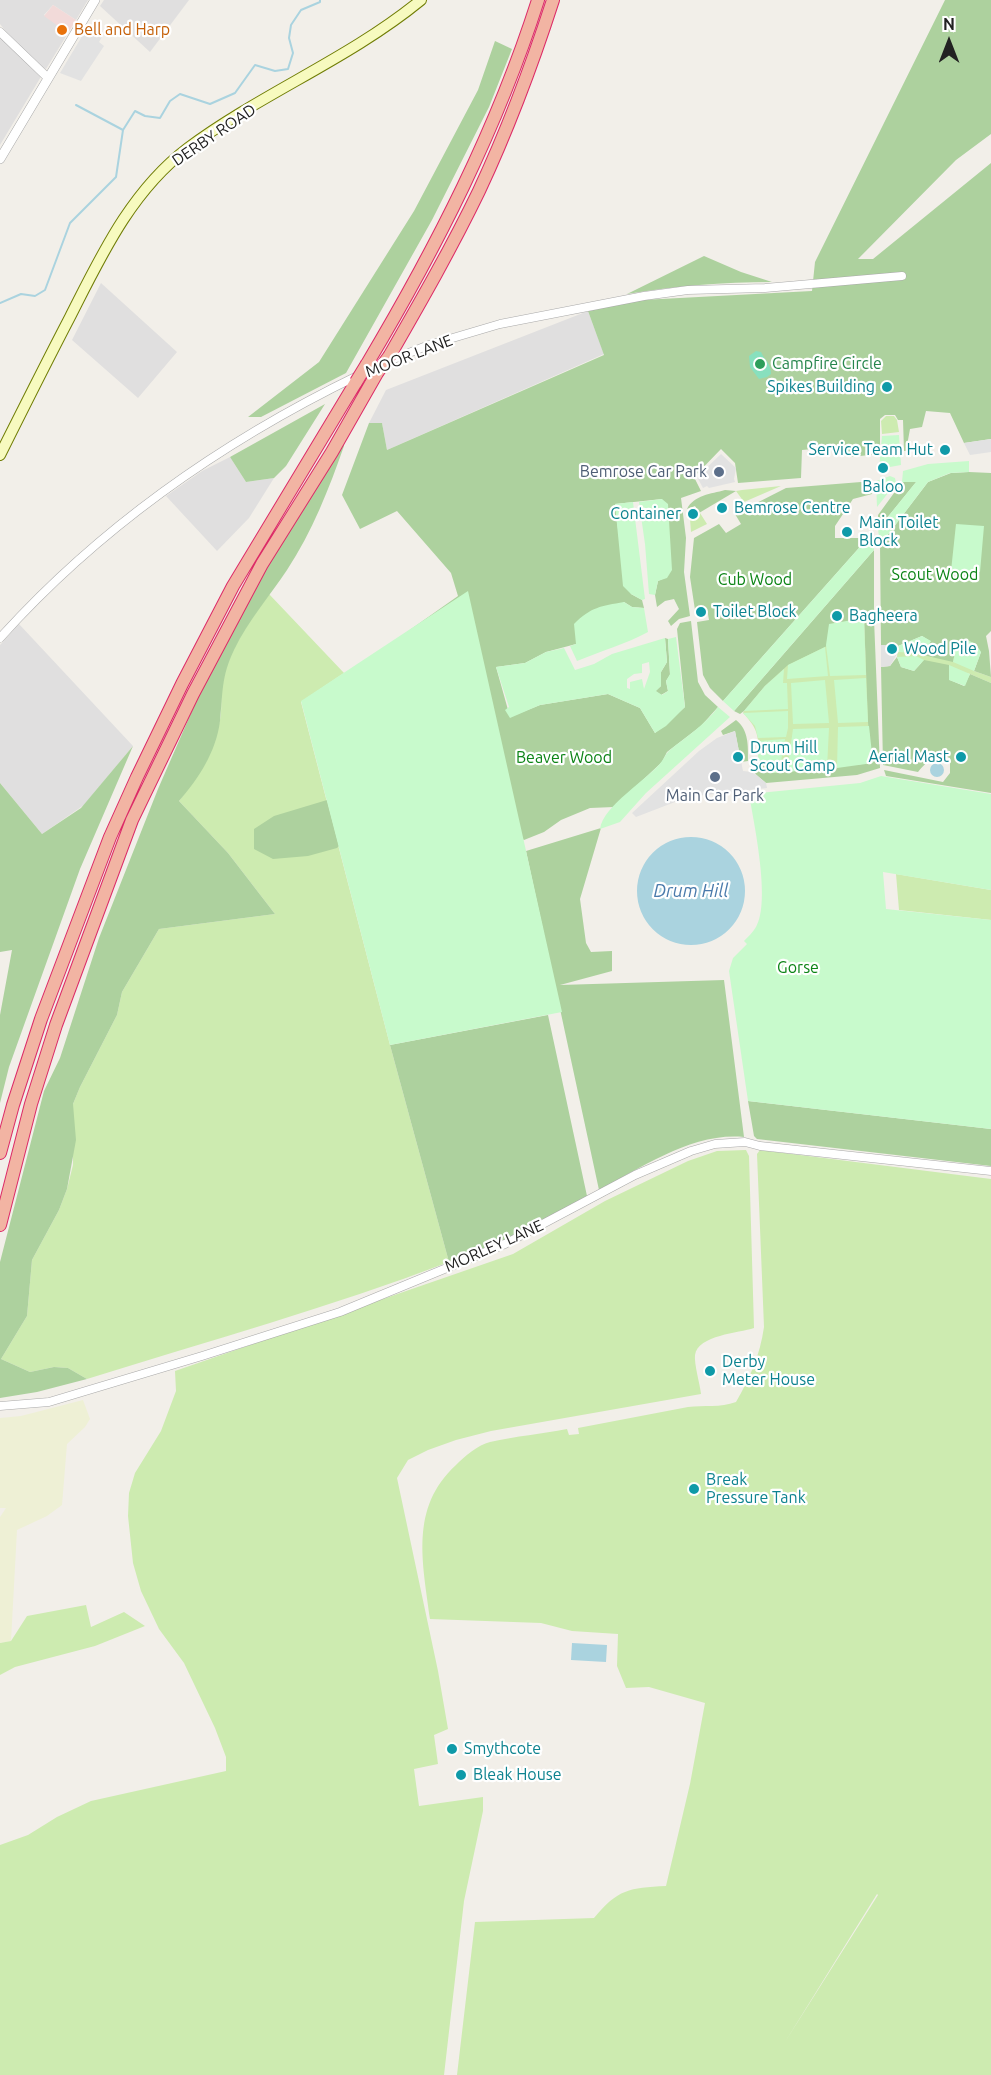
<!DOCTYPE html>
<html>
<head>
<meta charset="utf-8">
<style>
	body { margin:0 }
	#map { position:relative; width:991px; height:2075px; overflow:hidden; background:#f2efe9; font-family:Ubuntu,sans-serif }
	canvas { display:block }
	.north { position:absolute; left:919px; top:12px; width:60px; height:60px; -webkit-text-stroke:4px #fff; paint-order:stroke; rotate:0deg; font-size:16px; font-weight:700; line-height:24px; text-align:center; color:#222 }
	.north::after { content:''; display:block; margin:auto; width:21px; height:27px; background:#222; clip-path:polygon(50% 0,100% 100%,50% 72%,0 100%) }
</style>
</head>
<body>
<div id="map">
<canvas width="991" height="2075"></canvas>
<div class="north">N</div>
</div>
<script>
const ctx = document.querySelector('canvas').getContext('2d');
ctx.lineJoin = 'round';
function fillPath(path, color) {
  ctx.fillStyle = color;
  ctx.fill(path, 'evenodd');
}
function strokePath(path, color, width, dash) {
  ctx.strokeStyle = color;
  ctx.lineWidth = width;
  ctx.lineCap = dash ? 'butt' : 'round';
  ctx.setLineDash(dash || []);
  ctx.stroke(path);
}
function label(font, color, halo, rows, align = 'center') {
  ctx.font = font + ' Ubuntu,sans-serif';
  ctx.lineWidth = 4.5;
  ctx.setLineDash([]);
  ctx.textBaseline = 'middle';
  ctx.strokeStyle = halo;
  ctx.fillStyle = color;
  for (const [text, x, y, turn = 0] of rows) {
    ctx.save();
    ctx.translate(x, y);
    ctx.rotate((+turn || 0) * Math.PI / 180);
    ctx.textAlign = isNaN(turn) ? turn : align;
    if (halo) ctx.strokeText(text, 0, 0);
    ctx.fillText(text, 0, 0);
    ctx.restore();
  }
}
const residential = new Path2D(`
	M 0,0 L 88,0 L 76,20 L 53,5 L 44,15 L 68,33 L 46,69 L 38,65 L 11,38 L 0,24 Z
	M 104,0 L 189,0 L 150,52 L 100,6 Z
	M 0,36 L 42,75 L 0,145 Z
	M 101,283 L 177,352 L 138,398 L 72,340 Z
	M 588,311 L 604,354 L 387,450 L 382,423 L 369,423 L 386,390 Z
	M 230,457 L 246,482 L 274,478 L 249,518 L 217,551 L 166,496 L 202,471 Z
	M 19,624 L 133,746 L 84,805 L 42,834 L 0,783 L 0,645 Z`);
const commercial = new Path2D(`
	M 53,5 L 76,20 L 68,33 L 44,16 Z`);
const farmland = new Path2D(`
	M 83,1400 L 90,1419 L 85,1427 L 67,1444 L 62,1505 L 47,1516 L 17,1530 L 11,1641 L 0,1643 L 0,1517 L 6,1508 L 0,1508 L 0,1418 L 21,1416 Z`);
const grass = new Path2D(`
	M 886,416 L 894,416 L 897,420 L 899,432 L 882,434 L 881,421 Z
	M 781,486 L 744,502 L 736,491 L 742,490 Z
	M 700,513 L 707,524 L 691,532 L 690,519 Z
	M 269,594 L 344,673 L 301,702 L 390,1045 L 449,1262 C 331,1307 208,1341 87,1379 L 68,1368 L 54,1367 L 30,1372 L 1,1359 L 27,1316 L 32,1260 L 59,1210 L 67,1189 L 73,1165 L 73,1104 L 80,1087 L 117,1015 L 122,992 L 159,929 L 275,914 L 228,853 L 179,801 C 191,787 213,743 219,724 C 223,711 220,696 222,683 C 228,650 250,620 269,594 Z
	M 864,618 L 869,726 L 837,768 L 773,773 L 758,761 C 759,737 759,730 743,713 L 744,711 L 765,686 L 829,624 Z
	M 957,643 L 974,671 L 991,677 L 991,683 L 970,674 L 897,657 L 898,646 Z
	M 896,874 L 991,890 L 991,920 L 899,910 Z
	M 746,1150 L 749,1156 L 754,1328 C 739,1333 698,1335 695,1355 C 694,1364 700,1384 701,1394 L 491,1431 L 456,1440 L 428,1450 L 408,1460 L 397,1478 L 438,1671 L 448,1729 L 434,1735 L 438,1764 L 414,1769 L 419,1806 L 483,1797 L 483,1811 L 464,1901 L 444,2075 L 0,2075 L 0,1845 L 28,1835 L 57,1817 L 91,1801 L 226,1771 L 226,1757 L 215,1728 L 184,1663 L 159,1629 L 141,1591 L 133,1563 L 128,1516 L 129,1493 L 135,1473 L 161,1431 L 176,1391 L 175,1371 L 513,1254 L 605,1201 L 688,1161 L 717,1151 Z
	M 760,1150 L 991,1179 L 991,2075 L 457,2075 L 475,1922 L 594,1918 C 618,1889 629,1888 666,1886 L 690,1784 L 705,1703 L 649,1687 L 626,1688 L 617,1666 L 618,1634 L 572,1631 L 541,1623 L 430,1619 C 423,1563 409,1508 456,1465 C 465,1456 478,1445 490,1442 C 516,1436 542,1434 567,1429 L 569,1435 L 579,1434 L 578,1428 L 688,1407 C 704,1405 720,1408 736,1402 C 750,1378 760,1355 764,1327 L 757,1154 ZM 877,1894 L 878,1895 L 785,2042 Z
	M 86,1605 L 91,1627 L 124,1612 L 145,1626 L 95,1646 L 15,1667 L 0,1675 L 0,1643 L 11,1641 L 27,1616 Z`);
const forest = new Path2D(`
	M 945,0 L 991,0 L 991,134 L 956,160 L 858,259 L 873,259 L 991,163 L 991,439 L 964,443 L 950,413 L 926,411 L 922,427 L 910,429 L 906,451 L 904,451 L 903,420 L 898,420 L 895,415 L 885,415 L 880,419 L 880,454 L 850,457 L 846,446 L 802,450 L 801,478 L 738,483 L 735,463 L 721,449 L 694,477 L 701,491 L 681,498 L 686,538 L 684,572 L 690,616 L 679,619 L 671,626 L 668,621 L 679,609 L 674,599 L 665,601 L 657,607 L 655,595 L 658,581 L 667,577 L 662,499 L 615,504 L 620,546 L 631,594 L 642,600 L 644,608 L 632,607 L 624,602 L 576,644 L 546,652 L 525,663 L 496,667 L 510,717 L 540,705 L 608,694 L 640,708 L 655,733 L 685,707 L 677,629 L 680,623 L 691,621 L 698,682 L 705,695 L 718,707 L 701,726 L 667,752 L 662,762 L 614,807 L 590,808 L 561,820 L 544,832 L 524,840 L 306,703 L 458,596 L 451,573 L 397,511 L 360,529 L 342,495 L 369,423 L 382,423 L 387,450 L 604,355 L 588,311 L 642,300 L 812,291 L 815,262 Z
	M 495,41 L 512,49 L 489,107 L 432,220 L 346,373 L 261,417 L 248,417 L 319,362 L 414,211 L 478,90 Z
	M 704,256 L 741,272 L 772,282 C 723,282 675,286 627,294 Z
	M 325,404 L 286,466 L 274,478 L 246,482 L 230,457 Z
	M 344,440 L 344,446 C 329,489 312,532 287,570 C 269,597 248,621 234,650 C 221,677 223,693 220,721 C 216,752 199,778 179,801 L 228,853 L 275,914 L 159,929 L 122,992 L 117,1015 L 80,1087 L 73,1104 L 76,1140 L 67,1189 L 59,1210 L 32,1260 L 27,1316 L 1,1359 L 30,1372 L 54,1367 L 68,1368 L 87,1379 L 37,1392 L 0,1398 L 0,1262 L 44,1091 L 60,1058 L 99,938 L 158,789 L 202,688 L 256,582 Z
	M 969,472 L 991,473 L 991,631 L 986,636 L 989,651 L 991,677 L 974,671 L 981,652 L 957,643 L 953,662 L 923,655 L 930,641 L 922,636 L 898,646 L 881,645 L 880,545 L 928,482 L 951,473 Z
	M 917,481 L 878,529 L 878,515 L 902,482 Z
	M 861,482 L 868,484 L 872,494 L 853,499 L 835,526 L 835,538 L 858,538 L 874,531 L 723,701 L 710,688 L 703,675 L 697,622 L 709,620 L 707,609 L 695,610 L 690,577 L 694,538 L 719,524 L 726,533 L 741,524 L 735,514 L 786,488 Z
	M 725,490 L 736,491 L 699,513 L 695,506 L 687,509 C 694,495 711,494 725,490 Z
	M 874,550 L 874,619 L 880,768 L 857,775 L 766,783 L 753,772 L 758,761 L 773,773 L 872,763 L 868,722 L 864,618 L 825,647 L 788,665 L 765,686 L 744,711 L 740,714 L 734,711 Z
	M 665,638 L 668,639 L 670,675 L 666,681 L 668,691 L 661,695 L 655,691 L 661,686 L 661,672 L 667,662 Z
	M 897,657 L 901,667 L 914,671 L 924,660 L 949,665 L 950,680 L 964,686 L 970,674 L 991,683 L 991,793 L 886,776 L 884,770 L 943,782 L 950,773 L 950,758 C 936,753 926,762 918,772 L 883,765 L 881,667 L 890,666 Z
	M 736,720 C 749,730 748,746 748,761 L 741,762 L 735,731 L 723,735 L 721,731 Z
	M 133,746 L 80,869 L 9,1067 L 0,1103 L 0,1015 L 12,950 L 0,952 L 0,783 L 42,834 L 81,808 Z
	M 327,800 L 339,846 L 337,848 L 308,856 L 273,859 L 254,849 L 254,829 L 274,816 Z
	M 601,828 L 580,899 L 586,943 L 591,952 L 612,951 L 612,971 L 560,985 L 724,980 L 744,1137 C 693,1132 643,1167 599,1190 L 526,851 Z
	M 548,1015 L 587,1196 L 513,1237 L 449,1262 L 390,1045 Z
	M 748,1101 L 991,1129 L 991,1166 L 757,1139 L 754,1136 Z`);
const park = new Path2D(`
	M 899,435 L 901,465 L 879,469 L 882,436 Z
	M 969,461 L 969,472 L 950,473 L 928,482 L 880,545 L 878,529 L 916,482 L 902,482 L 903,471 L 928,464 Z
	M 890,476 L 895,478 L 896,483 L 877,507 L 876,481 Z
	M 662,499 L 668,504 L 672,570 L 667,578 L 658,581 L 655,595 L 649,594 L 645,544 L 639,502 Z
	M 633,502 L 645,599 L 642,600 L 631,594 L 623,586 L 615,504 Z
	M 956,524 L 984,526 L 980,572 L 951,571 Z
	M 874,531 L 874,550 L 734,711 L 723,701 Z
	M 468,591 L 562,1012 L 390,1045 L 301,701 Z
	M 624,602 L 632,607 L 644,608 L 648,632 C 626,644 601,651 577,661 L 570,646 L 576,644 L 574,624 C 591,607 601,606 624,602 Z
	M 864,618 L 866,675 L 830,676 L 826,645 L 829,624 Z
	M 922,636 L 931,641 L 923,655 L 917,653 L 898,652 L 898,646 Z
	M 676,637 L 685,707 L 666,726 L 655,733 L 640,708 L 608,694 L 540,705 L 510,718 L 505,710 L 509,707 L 496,667 L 525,663 L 546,652 L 564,648 L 575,670 L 594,664 L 612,654 L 665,638 L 667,662 L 661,672 L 661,686 L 656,691 L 662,695 L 668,691 L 666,681 L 670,674 L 668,639 ZM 649,662 L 650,672 L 644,689 L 642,679 L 630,682 L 630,689 L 627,688 L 627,679 L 634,674 L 642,673 L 642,664 Z
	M 967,640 L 976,644 L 981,652 L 974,671 L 953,662 L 957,643 Z
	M 825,647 L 828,676 L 787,679 L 788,665 Z
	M 916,656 L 924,660 L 914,671 L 901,667 L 897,657 Z
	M 949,665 L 970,674 L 965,686 L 949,680 Z
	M 784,669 L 783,683 L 787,683 L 788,709 L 744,711 L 765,686 Z
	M 866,678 L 868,722 L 838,723 L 834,680 Z
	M 825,680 L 829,723 L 793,724 L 791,683 Z
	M 718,707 L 730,717 L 646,793 L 620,822 L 600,829 C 603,805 648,780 662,761 C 665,757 666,753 670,750 C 687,736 705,725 718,707 Z
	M 788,711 L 788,728 L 786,737 L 758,738 L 755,726 L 743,713 Z
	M 869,726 L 873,763 L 837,768 L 838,727 Z
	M 829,728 L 827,768 L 787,772 L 793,729 Z
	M 785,739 L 779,772 L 773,773 L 758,761 L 758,741 Z
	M 881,776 L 991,794 L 991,890 L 883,872 L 886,909 L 991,920 L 991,1129 L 748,1101 L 729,971 L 733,958 L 747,944 L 744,941 C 748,937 753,932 756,927 C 771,902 754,824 749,794 L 860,783 Z`);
const pitch = new Path2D(`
	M 756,351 L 761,352 C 765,361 771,363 771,374 L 767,377 L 759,379 L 750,367 L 749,356 Z`);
const parking = new Path2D(`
	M 90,29 L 102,37 L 99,42 L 104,46 L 81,81 L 60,73 L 84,33 L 86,33 Z
	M 991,439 L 991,452 L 970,455 L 964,443 Z
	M 721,454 L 736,468 L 734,479 L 735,482 L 709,488 L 707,486 L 703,488 L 697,477 Z
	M 881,645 L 886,645 L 886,652 L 898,652 L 890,666 L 881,667 Z
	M 735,731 L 743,771 L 753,772 L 766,783 L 767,788 L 688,797 L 636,817 L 632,813 L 699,751 L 717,738 Z`);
const water = new Path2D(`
	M930 770a7 7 0 1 1 14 0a7 7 0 1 1-14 0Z
	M637 891a54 54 0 1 1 108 0a54 54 0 1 1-108 0Z
	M 572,1643 L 607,1645 L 606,1662 L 571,1660 Z`);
const stream = new Path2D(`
	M 76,105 L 123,130
	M 0,303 L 21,294 L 35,296 L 45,290 L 70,223 L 116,177 L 123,130 L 135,111 L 145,116 L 160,118 L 170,101 L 180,94 L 210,104 L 235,93 L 255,65 L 275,71 L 288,69 L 293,53 L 289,38 L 291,25 L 301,10 L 320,2 L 320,0`);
const minor = new Path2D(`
	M 0,32 L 48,78
	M 386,362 L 429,345 L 500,324 L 644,296 L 688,290 L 765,288 L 902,276
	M 0,638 C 100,527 225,440 359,375
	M 0,1406 L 49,1402 L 202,1356 L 340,1312 L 505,1244 L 635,1175 L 691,1151 L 715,1144 L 745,1142 L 760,1146 L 991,1171`);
const tertiary = new Path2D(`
	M 0,159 L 95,0`);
const secondary = new Path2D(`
	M 0,455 C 23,409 46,363 70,317 C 101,256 131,191 188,148 C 262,93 349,59 421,0`);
const trunk = new Path2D(`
	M 390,355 C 421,301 452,247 479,191 C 508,129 532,65 553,0
	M 367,364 C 436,248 497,129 538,0
	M 0,1153 L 13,1105 L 41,1019 L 110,837 L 137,777 L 182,684 L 233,586 L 356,382
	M 0,1225 L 31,1104 L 56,1025 L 132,820 L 193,694 L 262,564 L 332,452 L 377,373`);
const trunkBridge = new Path2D(`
	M 377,373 L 390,355
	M 356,382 L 367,364`);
const markers = [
	[62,30,6,"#e8710a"],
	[760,364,6,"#2e9e5b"],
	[887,387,6,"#0f9aa8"],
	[945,450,6,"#0f9aa8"],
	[883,468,6,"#0f9aa8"],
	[719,472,6,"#5c6f8a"],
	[722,508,6,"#0f9aa8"],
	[693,514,6,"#0f9aa8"],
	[847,532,6,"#0f9aa8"],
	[701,612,6,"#0f9aa8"],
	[837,616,6,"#0f9aa8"],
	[892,649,6,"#0f9aa8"],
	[738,757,6,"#0f9aa8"],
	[961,757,6,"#0f9aa8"],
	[715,777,6,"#5c6f8a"],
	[710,1371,6,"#0f9aa8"],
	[694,1489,6,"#0f9aa8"],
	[452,1749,6,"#0f9aa8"],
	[461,1775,6,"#0f9aa8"]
];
const foodNames = [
	["Bell and Harp",74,30]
];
const streetNames = [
	["DERBY ROAD",214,135,-34],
	["MOOR LANE",409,356,-21],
	["MORLEY LANE",494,1246,-24]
];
const leisureNames = [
	["Campfire Circle",772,364]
];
const cultureNames = [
	["Spikes Building",875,387,"right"],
	["Service Team Hut",933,450,"right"],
	["Baloo",883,487,"center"],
	["Bemrose Centre",734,508],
	["Container",681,514,"right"],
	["Main Toilet",859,523],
	["Block",859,541],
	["Toilet Block",713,612],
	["Bagheera",849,616],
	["Wood Pile",904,649],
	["Drum Hill",750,748],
	["Scout Camp",750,766],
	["Aerial Mast",949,757,"right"],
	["Derby",722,1362],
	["Meter House",722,1380],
	["Break",706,1480],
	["Pressure Tank",706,1498],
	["Smythcote",464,1749],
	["Bleak House",473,1775]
];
const serviceNames = [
	["Bemrose Car Park",707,472],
	["Main Car Park",715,796,"center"]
];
const parkNames = [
	["Scout Wood",935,575],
	["Cub Wood",755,580],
	["Beaver Wood",564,758],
	["Gorse",798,968]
];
const waterNames = [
	["Drum Hill",691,891]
];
fillPath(residential, '#e0dfdf');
fillPath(commercial, '#f2dad9');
fillPath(farmland, '#eef0d5');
fillPath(grass, '#cdebb0');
fillPath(forest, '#add19e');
fillPath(park, '#c8facc');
fillPath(pitch, '#88e0be');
fillPath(parking, '#e2e2e2');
fillPath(water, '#aad3df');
strokePath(stream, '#aad3df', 2);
strokePath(minor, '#a9a9a9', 9);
strokePath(tertiary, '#a9a9a9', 10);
strokePath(secondary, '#707d05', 12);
strokePath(trunk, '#dc2a67', 14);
strokePath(minor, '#fff', 8);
strokePath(tertiary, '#fff', 9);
strokePath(secondary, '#f7fabf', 10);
strokePath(trunk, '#f2b4a3', 12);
strokePath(trunkBridge, '#dc2a67', 14, []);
strokePath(trunkBridge, '#f2b4a3', 12);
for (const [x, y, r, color] of markers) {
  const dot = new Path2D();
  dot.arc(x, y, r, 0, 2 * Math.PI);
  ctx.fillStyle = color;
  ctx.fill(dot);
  strokePath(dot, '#fff', 2);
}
label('16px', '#c56008', '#fff', foodNames, 'left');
label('16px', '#222', '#fff', streetNames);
label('16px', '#27864d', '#fff', leisureNames, 'left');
label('16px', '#0d838f', '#fff', cultureNames, 'left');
label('16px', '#4e5e75', '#fff', serviceNames, 'right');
label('16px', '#0c8416', '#fff', parkNames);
label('italic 18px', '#4a7aab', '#fff', waterNames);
</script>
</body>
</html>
